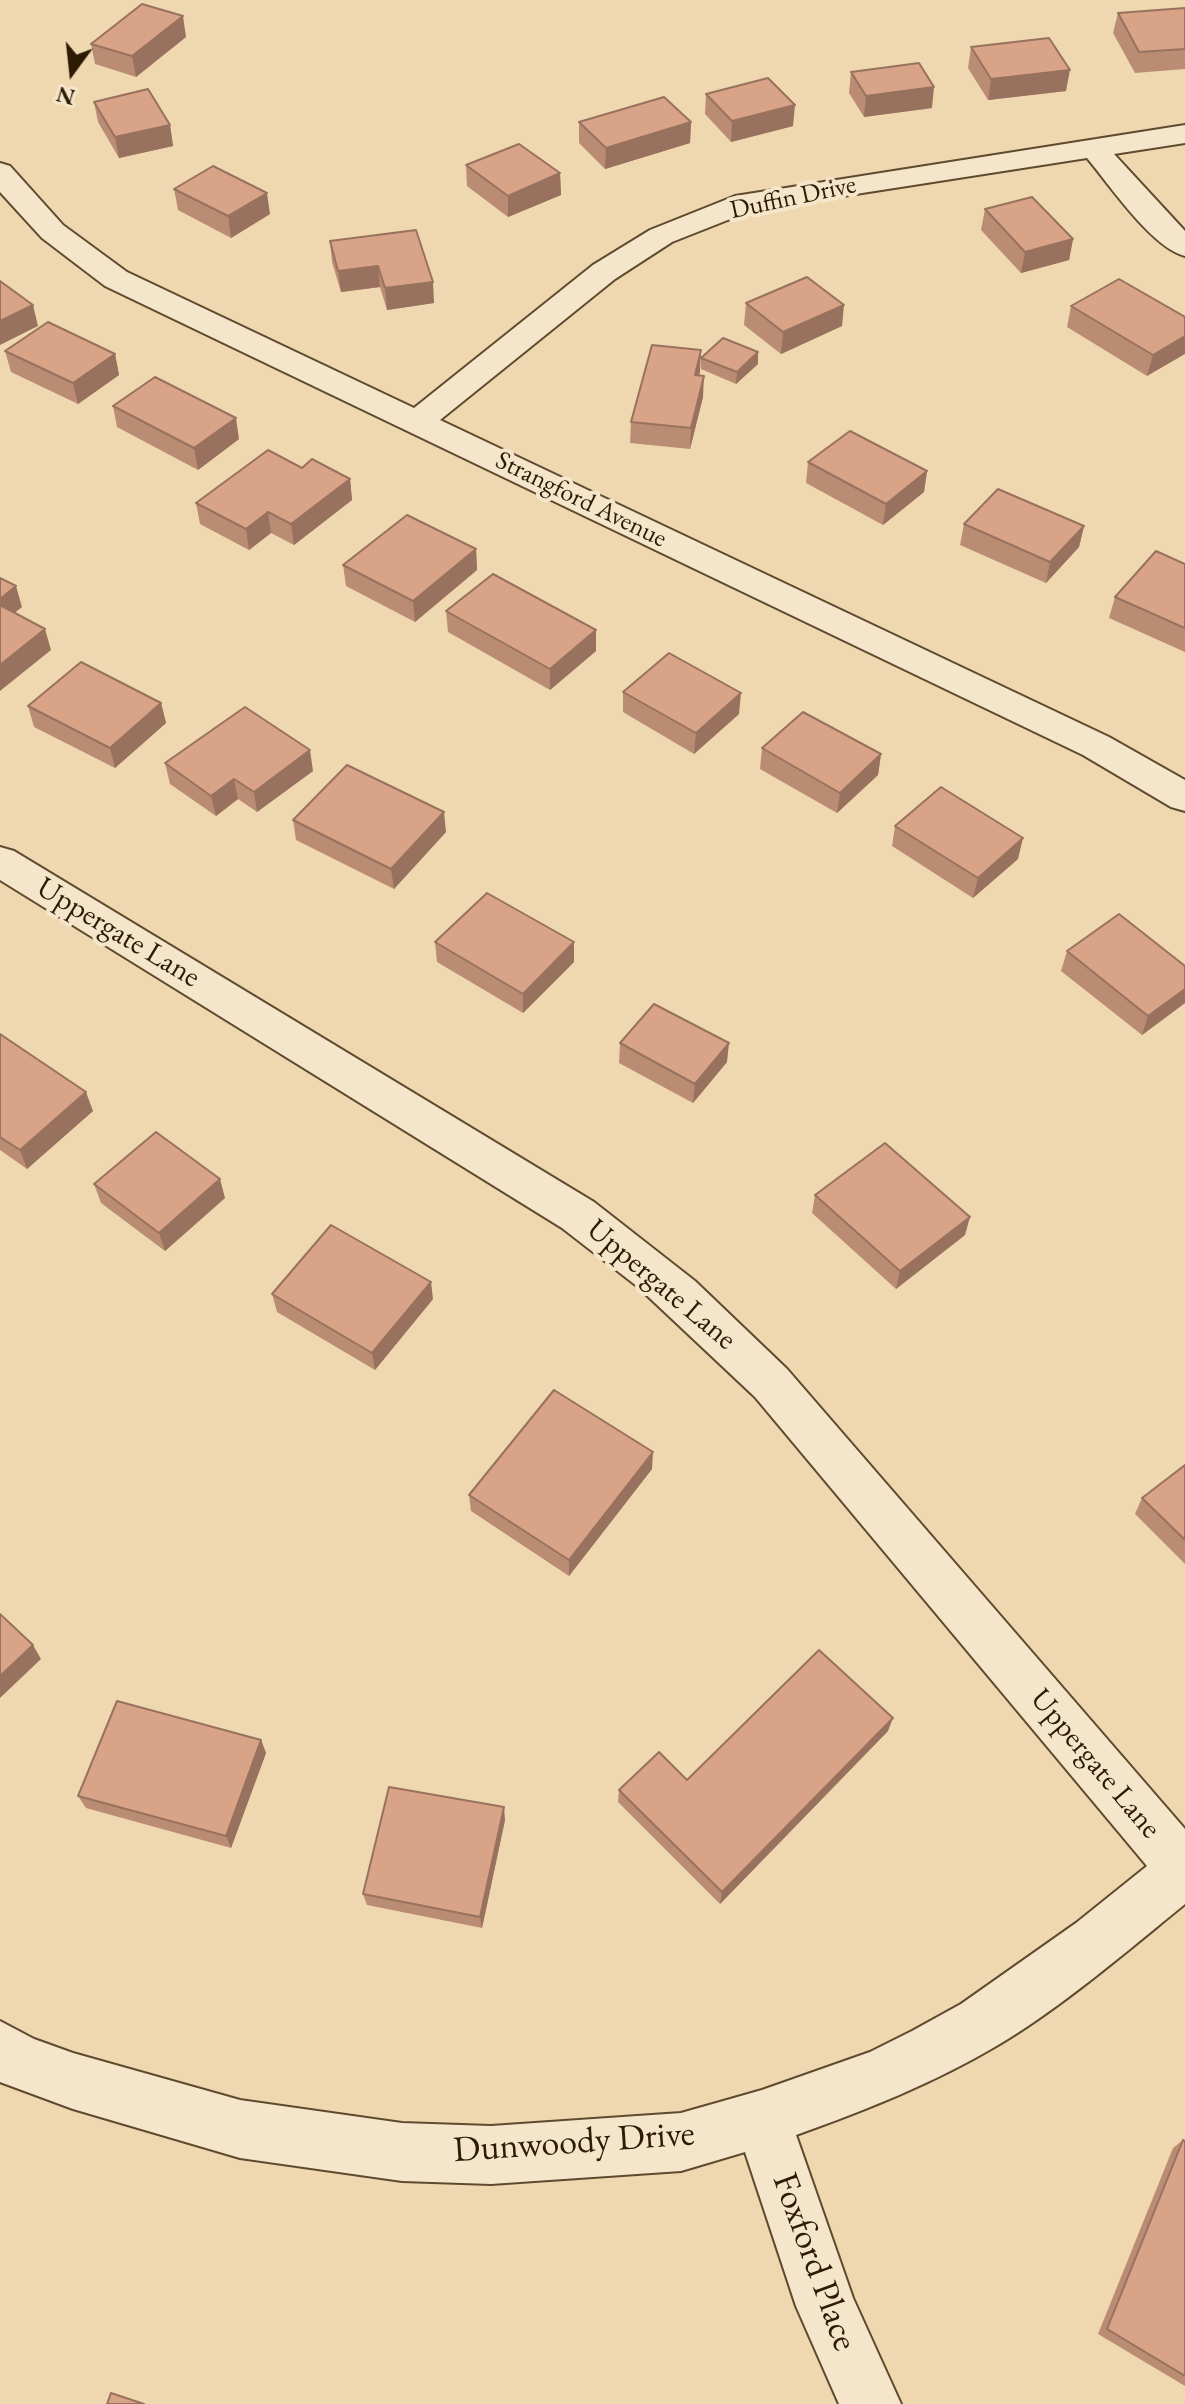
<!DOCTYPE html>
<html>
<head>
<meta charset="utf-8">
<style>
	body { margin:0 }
	#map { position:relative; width:1185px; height:2404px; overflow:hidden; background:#efd8af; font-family:"EB Garamond",serif }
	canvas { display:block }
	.north { position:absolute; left:32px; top:32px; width:80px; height:80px; -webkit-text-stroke:6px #f5e6cb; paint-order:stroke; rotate:195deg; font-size:22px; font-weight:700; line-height:32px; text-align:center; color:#2d1b03 }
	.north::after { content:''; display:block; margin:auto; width:28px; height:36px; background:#2d1b03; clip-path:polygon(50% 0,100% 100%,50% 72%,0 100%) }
</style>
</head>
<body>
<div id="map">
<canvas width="1185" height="2404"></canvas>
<div class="north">N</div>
</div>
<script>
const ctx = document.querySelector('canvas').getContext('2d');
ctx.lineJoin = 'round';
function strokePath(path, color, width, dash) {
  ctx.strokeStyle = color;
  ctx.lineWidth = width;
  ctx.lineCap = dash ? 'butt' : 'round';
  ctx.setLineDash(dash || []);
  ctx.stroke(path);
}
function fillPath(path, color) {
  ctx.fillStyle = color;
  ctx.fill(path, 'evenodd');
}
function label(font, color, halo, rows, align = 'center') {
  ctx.font = font + ' "EB Garamond",serif';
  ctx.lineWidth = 8;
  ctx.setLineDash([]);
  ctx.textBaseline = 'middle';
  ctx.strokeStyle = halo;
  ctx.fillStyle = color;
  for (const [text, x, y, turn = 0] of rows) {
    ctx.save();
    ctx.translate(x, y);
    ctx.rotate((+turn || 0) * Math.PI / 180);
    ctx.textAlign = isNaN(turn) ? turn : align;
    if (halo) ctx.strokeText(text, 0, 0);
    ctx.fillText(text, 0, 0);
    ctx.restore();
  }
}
const street = new Path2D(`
	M 1185,125 L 1185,143 L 1114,154 L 1185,231 L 1185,256 C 1152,248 1109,184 1087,158 L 753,210 L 672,242 L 615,279 L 440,420 L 1109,737 L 1185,780 L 1185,811 L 1171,807 L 1083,755 L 105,286 L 42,238 L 0,192 L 0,163 L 10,166 L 63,225 L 127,272 L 414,408 L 593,265 L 650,230 L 735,196 Z
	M 0,847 L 14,851 L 594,1202 L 695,1281 L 787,1369 L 1185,1829 L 1185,1904 C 1127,1951 1062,2007 998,2045 C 934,2083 866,2110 796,2135 L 853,2298 L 901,2404 L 839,2404 L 796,2306 L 745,2152 L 681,2171 L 491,2184 L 402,2181 L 240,2158 L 73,2109 L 0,2082 L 0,2021 L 34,2039 L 73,2053 L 240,2100 L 402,2123 L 491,2126 L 681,2113 L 762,2090 L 870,2052 L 912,2031 L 961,2004 L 1076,1923 L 1147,1866 L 755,1397 L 638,1287 L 562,1228 L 0,880 Z`);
const wall = new Path2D(`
	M 1185,8 L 1185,69 L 1135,73 L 1113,33 L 1118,13 Z
	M 186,37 L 136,77 L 95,64 L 91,44 Z
	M 971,47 L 1066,91 L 988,100 L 968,68 Z
	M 851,72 L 932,108 L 864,117 L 849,93 Z
	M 706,94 L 793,126 L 731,142 L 705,114 Z
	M 94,102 L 170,125 L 173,146 L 119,158 L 98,122 Z
	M 579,122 L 691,122 L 690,143 L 605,169 L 579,143 Z
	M 466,165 L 560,173 L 561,195 L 508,217 L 467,186 Z
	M 174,189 L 270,214 L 231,238 L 178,210 Z
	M 985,209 L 1073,239 L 1069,260 L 1021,273 L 981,230 Z
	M 416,230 L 434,303 L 387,310 L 380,287 L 341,292 L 332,262 L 330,241 Z
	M 746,303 L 842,326 L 781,354 L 744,325 Z
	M 1071,306 L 1185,317 L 1147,376 L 1067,327 Z
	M 701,350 L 699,375 L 703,397 L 690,449 L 630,443 L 631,422 Z
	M 5,351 L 115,354 L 119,375 L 78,404 L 11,372 Z
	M 758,352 L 758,364 L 736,384 L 701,369 L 701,358 Z
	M 113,406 L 239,439 L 198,470 L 117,427 Z
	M 808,462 L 927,471 L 924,492 L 883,525 L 806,483 Z
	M 302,468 L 350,479 L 352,500 L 294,545 L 271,533 L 249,550 L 200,524 L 196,503 Z
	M 964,524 L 1084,526 L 1079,547 L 1046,583 L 960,545 Z
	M 476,549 L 477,570 L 415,622 L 346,586 L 343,565 Z
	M 1185,564 L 1185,652 L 1109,618 L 1115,597 Z
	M 446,611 L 596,651 L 550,690 L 448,632 Z
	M 623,692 L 739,714 L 694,754 L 623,712 Z
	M 161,703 L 166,723 L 115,768 L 34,727 L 28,706 Z
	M 762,748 L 881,754 L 878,775 L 837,813 L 760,769 Z
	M 165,763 L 313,771 L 257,812 L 238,799 L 216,816 L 170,784 Z
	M 293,820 L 446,832 L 394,889 L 296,840 Z
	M 895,826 L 1018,859 L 973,898 L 892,846 Z
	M 435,942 L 574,962 L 523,1013 L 437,962 Z
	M 1067,951 L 1185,966 L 1185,1003 L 1142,1035 L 1061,971 Z
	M 0,1034 L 93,1111 L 27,1169 L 0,1150 Z
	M 620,1043 L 727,1062 L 693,1103 L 619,1063 Z
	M 94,1184 L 225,1198 L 165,1251 L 101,1203 Z
	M 815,1195 L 965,1235 L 896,1289 L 812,1213 Z
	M 272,1294 L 433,1299 L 375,1370 L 277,1312 Z
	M 1185,1465 L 1185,1564 L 1135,1514 L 1142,1498 Z
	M 652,1469 L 569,1576 L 471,1511 L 469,1495 Z
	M 888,1731 L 720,1904 L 618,1802 L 619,1790 L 687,1780 Z
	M 261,1740 L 266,1753 L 231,1848 L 86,1808 L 78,1796 Z
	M 505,1820 L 482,1928 L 367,1905 L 363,1894 Z
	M 1183,2140 L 1185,2141 L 1185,2386 L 1098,2334 L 1173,2148 Z`);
const shadedWall = new Path2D(`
	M 183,16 L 186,37 L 136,77 L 132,56 Z
	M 1070,70 L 1066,91 L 988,100 L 991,79 Z
	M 934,87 L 932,108 L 864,117 L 866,96 Z
	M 795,105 L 793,126 L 731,142 L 732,121 Z
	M 691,122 L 690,143 L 605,169 L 606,148 Z
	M 170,125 L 173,146 L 119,158 L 115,137 Z
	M 560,173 L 561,195 L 508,217 L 508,196 Z
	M 267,193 L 270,214 L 231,238 L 228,216 Z
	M 1073,239 L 1069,260 L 1021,273 L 1025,252 Z
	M 378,266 L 380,287 L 341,292 L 338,271 Z
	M 433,282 L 434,303 L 387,310 L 385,288 Z
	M 33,305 L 38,326 L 0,345 L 0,321 Z
	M 844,305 L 842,326 L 781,354 L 783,332 Z
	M 1185,336 L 1185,354 L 1147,376 L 1153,355 Z
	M 701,350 L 700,372 L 694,396 L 695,375 Z
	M 758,352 L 758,364 L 736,384 L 737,372 Z
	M 115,354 L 119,375 L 78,404 L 73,383 Z
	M 704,376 L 703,397 L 690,449 L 691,428 Z
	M 236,418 L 239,439 L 198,470 L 194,448 Z
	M 927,471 L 924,492 L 883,525 L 886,504 Z
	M 350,479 L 352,500 L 294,545 L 291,524 Z
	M 268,512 L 271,533 L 249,550 L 246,529 Z
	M 1084,526 L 1079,547 L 1046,583 L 1050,562 Z
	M 476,549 L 477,570 L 415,622 L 413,601 Z
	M 16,586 L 22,607 L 1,624 L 0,620 L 0,599 Z
	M 45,629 L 51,650 L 0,691 L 0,665 Z
	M 596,630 L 596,651 L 550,690 L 550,669 Z
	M 741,693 L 739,714 L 694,754 L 696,733 Z
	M 161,703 L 166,723 L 115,768 L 110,748 Z
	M 310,750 L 313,771 L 257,812 L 254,792 Z
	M 881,754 L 878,775 L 837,813 L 840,793 Z
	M 234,779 L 238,799 L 216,816 L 211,796 Z
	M 444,812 L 446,832 L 394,889 L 391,869 Z
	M 1023,838 L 1018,859 L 973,898 L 978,878 Z
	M 574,942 L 574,962 L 523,1013 L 523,994 Z
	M 1185,989 L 1185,1003 L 1142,1035 L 1148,1016 Z
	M 729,1043 L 727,1062 L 693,1103 L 695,1084 Z
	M 86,1092 L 93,1111 L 27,1169 L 20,1150 Z
	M 220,1179 L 225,1198 L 165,1251 L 159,1233 Z
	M 970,1217 L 965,1235 L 896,1289 L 900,1271 Z
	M 431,1282 L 433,1299 L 375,1370 L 372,1353 Z
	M 653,1452 L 652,1469 L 569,1576 L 569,1560 Z
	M 33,1645 L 41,1659 L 0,1698 L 0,1676 Z
	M 893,1718 L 888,1731 L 720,1904 L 722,1892 Z
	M 261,1740 L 266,1753 L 231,1848 L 226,1836 Z
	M 504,1807 L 505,1820 L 482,1928 L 480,1917 Z`);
const building = new Path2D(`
	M 142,4 L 183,16 L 132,56 L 91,44 Z
	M 1185,8 L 1185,49 L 1139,52 L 1118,13 Z
	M 1049,38 L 1070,70 L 991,79 L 971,47 Z
	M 919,63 L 934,87 L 866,96 L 851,72 Z
	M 768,78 L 795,105 L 732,121 L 706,94 Z
	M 148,89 L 170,125 L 115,137 L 94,102 Z
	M 664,97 L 691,122 L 606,148 L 579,122 Z
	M 519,144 L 560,173 L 508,196 L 466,165 Z
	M 213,166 L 267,193 L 228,216 L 174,189 Z
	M 1032,197 L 1073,239 L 1025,252 L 985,209 Z
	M 416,230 L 433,282 L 385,288 L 378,266 L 338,271 L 330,241 Z
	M 807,277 L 844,305 L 783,332 L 746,303 Z
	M 1119,279 L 1185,317 L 1185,336 L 1153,355 L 1071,306 Z
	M 0,281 L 33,305 L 0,321 Z
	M 48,322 L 115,354 L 73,383 L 5,351 Z
	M 723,338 L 758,352 L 737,372 L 701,358 Z
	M 652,345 L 701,350 L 695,375 L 704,376 L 691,428 L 631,422 Z
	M 155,377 L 236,418 L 194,448 L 113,406 Z
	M 850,431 L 927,471 L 886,504 L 808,462 Z
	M 268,450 L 302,468 L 312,459 L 350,479 L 291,524 L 268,512 L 246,529 L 196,503 Z
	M 998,489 L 1084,526 L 1050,562 L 964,524 Z
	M 407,515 L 476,549 L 413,601 L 343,565 Z
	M 1156,551 L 1185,564 L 1185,628 L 1115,597 Z
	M 493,574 L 596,630 L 550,669 L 446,611 Z
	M 0,578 L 16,586 L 0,599 Z
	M 0,605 L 45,629 L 0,665 Z
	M 669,653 L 741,693 L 696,733 L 623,692 Z
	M 81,662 L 161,703 L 110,748 L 28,706 Z
	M 245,707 L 310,750 L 254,792 L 234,779 L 211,796 L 165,763 Z
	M 803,712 L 881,754 L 840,793 L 762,748 Z
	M 347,765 L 444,812 L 391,869 L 293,820 Z
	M 941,787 L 1023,838 L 978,878 L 895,826 Z
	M 487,893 L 574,942 L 523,994 L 435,942 Z
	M 1119,914 L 1185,966 L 1185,989 L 1148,1016 L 1067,951 Z
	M 654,1004 L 729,1043 L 695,1084 L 620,1043 Z
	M 0,1034 L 86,1092 L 20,1150 L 0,1137 Z
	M 156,1132 L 220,1179 L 159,1233 L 94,1184 Z
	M 885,1143 L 970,1217 L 900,1271 L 815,1195 Z
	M 331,1225 L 431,1282 L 372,1353 L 272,1294 Z
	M 554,1390 L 653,1452 L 569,1560 L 469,1495 Z
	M 1185,1465 L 1185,1540 L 1142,1498 Z
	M 0,1614 L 33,1645 L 0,1676 Z
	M 819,1650 L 893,1718 L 722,1892 L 619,1790 L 659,1752 L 687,1780 Z
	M 117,1701 L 261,1740 L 226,1836 L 78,1796 Z
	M 389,1787 L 504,1807 L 480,1917 L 363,1894 Z
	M 1183,2140 L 1185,2141 L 1185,2376 L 1107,2329 Z
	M 111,2393 L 144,2404 L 107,2404 Z`);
const farStreetnames = [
	["Duffin Drive",793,198,-12],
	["Strangford Avenue",581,500,26]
];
const streetNames = [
	["Uppergate Lane",118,933,31],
	["Uppergate Lane",661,1285,40],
	["Uppergate Lane",1095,1764,50]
];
const nearStreetnames = [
	["Dunwoody Drive",574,2143,-4],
	["Foxford Place",814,2262,70]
];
strokePath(street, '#5e4a2e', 4);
fillPath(street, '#f5e6cb');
fillPath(wall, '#bb8c74');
fillPath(shadedWall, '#98725e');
fillPath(building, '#d9a387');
strokePath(building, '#98725e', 2);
label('26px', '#2d1b03', '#f5e6cb', farStreetnames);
label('30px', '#2d1b03', '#f5e6cb', streetNames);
label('36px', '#2d1b03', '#f5e6cb', nearStreetnames);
</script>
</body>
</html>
